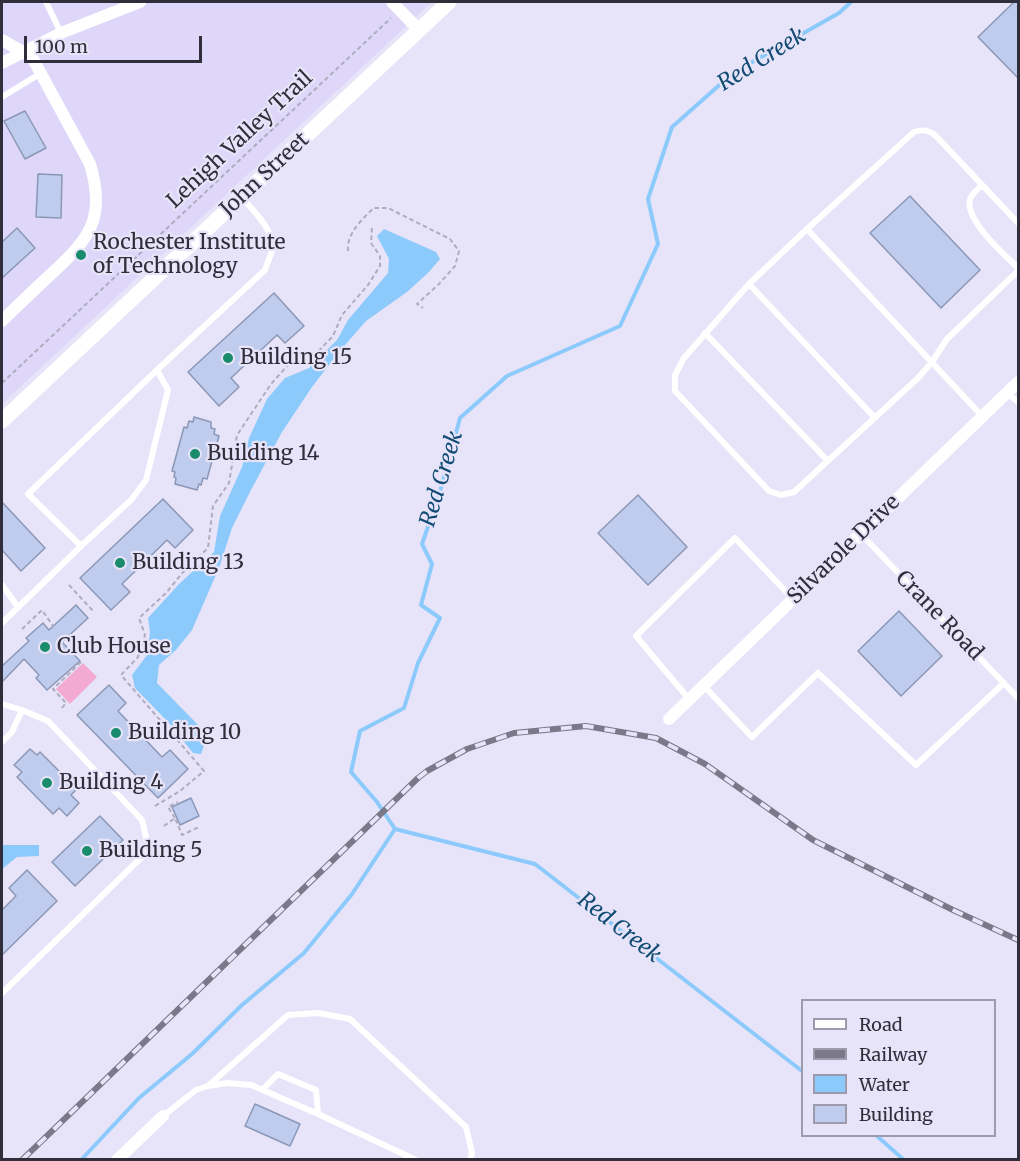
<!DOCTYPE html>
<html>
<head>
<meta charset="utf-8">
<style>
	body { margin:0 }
	#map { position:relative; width:1020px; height:1161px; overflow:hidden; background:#e7e4f9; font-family:Merriweather,serif }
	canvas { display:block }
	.frame { position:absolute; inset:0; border:3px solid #312e3c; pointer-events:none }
	.legend { position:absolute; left:801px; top:999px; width:195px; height:138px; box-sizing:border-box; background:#e7e4f9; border:2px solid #9e9bad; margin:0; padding:8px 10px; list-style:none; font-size:18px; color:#312e3c }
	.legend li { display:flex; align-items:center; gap:12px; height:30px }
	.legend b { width:30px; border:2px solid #9e9bad }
	.scale { position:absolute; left:24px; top:36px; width:178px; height:27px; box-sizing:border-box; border:3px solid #312e3c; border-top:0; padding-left:8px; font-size:18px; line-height:21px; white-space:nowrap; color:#312e3c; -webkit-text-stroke:4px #e7e4f9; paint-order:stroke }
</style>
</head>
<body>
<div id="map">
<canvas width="1020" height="1161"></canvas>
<div class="frame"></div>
<ul class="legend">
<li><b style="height:8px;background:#fff"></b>Road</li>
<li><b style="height:8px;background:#7b7889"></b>Railway</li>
<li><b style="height:16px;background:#8dcafc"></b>Water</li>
<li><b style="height:16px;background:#bfcced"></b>Building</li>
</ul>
<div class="scale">100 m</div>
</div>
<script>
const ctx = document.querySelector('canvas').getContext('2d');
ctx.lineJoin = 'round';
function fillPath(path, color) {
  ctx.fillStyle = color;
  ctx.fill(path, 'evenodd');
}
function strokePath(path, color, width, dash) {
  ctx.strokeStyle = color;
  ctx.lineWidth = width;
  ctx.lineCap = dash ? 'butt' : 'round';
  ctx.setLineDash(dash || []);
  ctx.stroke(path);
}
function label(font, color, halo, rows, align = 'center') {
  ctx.font = font + ' Merriweather,serif';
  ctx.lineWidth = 4.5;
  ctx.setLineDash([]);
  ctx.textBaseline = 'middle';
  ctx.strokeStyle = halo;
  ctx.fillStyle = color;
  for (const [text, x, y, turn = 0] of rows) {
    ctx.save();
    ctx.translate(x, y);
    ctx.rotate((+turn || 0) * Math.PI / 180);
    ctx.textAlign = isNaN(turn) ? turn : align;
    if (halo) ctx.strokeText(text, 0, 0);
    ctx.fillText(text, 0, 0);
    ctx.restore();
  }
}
const built = new Path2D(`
	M 2,2 L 432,2 L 2,404 Z`);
const green = new Path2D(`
	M 83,663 L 97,677 L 70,704 L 56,689 Z`);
const water = new Path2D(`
	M 384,229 L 436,252 L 440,259 L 429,272 L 407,292 L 366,321 L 339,352 L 312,387 L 282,432 L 251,490 L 232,528 L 219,568 L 192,630 L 176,650 L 159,665 L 157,683 L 204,731 L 205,743 L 201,754 L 193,753 L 169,723 L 135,688 L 132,675 L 147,655 L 150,632 L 148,618 L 179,584 L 214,552 L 220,516 L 242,467 L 249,438 L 267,399 L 285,378 L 309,368 L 337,340 L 348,320 L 388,273 L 389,259 L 377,236 Z
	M 2,845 L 39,845 L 39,856 L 17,857 L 2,869 Z`);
const stream = new Path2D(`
	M 802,1071 L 535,864 L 395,829 L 377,802 L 351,772 L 360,731 L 404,708 L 418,663 L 440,618 L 421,605 L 432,564 L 422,544 L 440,492 L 460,418 L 507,376 L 620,326 L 658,244 L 648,199 L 672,127 L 733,73 L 839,13 L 851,2
	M 877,1136 L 904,1160
	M 81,1160 L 139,1098 L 192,1054 L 242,1005 L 304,953 L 352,894 L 395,829`);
const building = new Path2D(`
	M 1014,2 L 1018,2 L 1018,78 L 978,37 Z
	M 25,111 L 46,148 L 25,159 L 4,121 Z
	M 38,174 L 62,175 L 61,218 L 36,217 Z
	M 910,196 L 980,270 L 941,308 L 870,233 Z
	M 17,228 L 35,248 L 2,278 L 2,242 Z
	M 274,293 L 304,326 L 285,343 L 277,335 L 231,378 L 239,387 L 219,406 L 188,372 Z
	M 194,417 L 211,422 L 211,428 L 215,429 L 214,434 L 219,436 L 207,479 L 203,478 L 201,485 L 199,484 L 197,490 L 175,484 L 176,478 L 174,477 L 175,472 L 172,471 L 184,427 L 187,428 L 189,421 L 193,422 Z
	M 638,495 L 687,547 L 648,585 L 598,533 Z
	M 163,499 L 193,530 L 175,548 L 167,540 L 122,584 L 130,592 L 111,610 L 80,578 Z
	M 2,502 L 45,548 L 21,571 L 2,550 Z
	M 76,605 L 88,618 L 62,642 L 80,661 L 47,690 L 36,678 L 39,675 L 24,659 L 2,682 L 2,666 L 29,641 L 26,638 L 43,623 L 49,630 Z
	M 899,611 L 942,656 L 901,696 L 858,651 Z
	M 109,685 L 126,703 L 118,711 L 162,757 L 170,750 L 188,769 L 158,798 L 77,715 Z
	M 30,749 L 37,755 L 40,752 L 77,789 L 71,795 L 79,803 L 67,816 L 59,808 L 53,814 L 17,777 L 22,772 L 14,765 Z
	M 191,798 L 199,816 L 180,825 L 172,807 Z
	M 100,816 L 123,840 L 75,886 L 52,862 Z
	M 27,870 L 57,901 L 2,955 L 2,910 L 16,896 L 9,888 Z
	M 255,1104 L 300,1124 L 290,1146 L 245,1126 Z`);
const path = new Path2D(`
	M 348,251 C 346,234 363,218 374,208 L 388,208 L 450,239 L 459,251 L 455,266 L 439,284 L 417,304 L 423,308
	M 2,383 L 391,18
	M 69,585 L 94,612
	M 22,629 L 42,610 L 53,626
	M 62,708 L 66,703 L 53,689 L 81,662
	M 155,806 L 180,791 L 204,771 L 121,675 L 138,657 L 145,635 L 139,618 L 166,593 L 184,571 L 208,548 L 213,506 L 229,483 L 237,435 L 271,384 L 288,365 L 308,362 L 333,336 L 342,315 L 368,285 L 380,266 L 380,256 L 371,243 L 372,228
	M 175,818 L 168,807 L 178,802
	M 164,826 L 175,818 L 182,835 L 199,827`);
const service = new Path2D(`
	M 46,2 L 61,33
	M 2,97 L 41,73
	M 982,185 C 978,189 972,193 970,199 C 964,220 1005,255 1018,268
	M 1018,223 L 936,136 C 929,130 923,129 914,132 L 807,229 L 749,284 L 684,358 L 675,375 L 675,391 L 769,491 L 781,495 L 794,492 L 918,378 L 932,362 L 947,339 L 1018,271
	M 807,229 L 983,417
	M 749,284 L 875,418
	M 705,333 L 828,461
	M 1007,393 L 1018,402
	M 861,534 L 1018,698
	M 81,546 L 28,494 L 157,370
	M 2,585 L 18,607
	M 2,623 L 81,546 L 131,500 L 146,480 L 168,390 L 157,370 L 265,270 C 267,264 270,257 272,251 C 276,232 253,210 241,197
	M 704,686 L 752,737 L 818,673 L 916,765 L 1004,683
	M 689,699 L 636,636 L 735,538 L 793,599
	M 2,704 L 22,710 L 48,721 L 142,820 L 149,850 L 2,993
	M 2,742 L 12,732 L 22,710
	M 208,1086 L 288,1015 L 318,1013 L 350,1019 L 466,1127 L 472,1153 L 470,1160
	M 262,1090 L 278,1074 L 316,1090 L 318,1114
	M 163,1116 L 196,1090 L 208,1086 L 227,1083 L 251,1085 L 318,1114 L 416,1160`);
const minor = new Path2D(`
	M 392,2 L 419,30
	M 2,40 L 23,52 L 33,59 L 90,164 C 107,220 88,240 49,276 C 33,291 17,306 2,321
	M 2,63 L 61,33 L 140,2
	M 669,719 L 1018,382
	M 117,1160 L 163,1116`);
const tertiary = new Path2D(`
	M 2,421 L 449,2`);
const rail = new Path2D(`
	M 22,1160 L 418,778 L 427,771 L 467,749 L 514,733 L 586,726 L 656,738 L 705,764 L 813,840 L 953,910 L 1018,940`);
const markers = [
	[81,255,6,"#1a8b6c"],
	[228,358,6,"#1a8b6c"],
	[195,454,6,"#1a8b6c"],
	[120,563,6,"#1a8b6c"],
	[45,647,6,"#1a8b6c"],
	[116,733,6,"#1a8b6c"],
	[47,783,6,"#1a8b6c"],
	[87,851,6,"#1a8b6c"]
];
const streetNames = [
	["Lehigh Valley Trail",240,140,-43],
	["John Street",265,175,-43],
	["Silvarole Drive",844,550,-44],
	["Crane Road",939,616,46]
];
const poiNames = [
	["Rochester Institute",93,243],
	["of Technology",93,267],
	["Building 15",240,358],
	["Building 14",207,454],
	["Building 13",132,563],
	["Club House",57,647],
	["Building 10",128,733],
	["Building 4",59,783],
	["Building 5",99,851]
];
const waterNames = [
	["Red Creek",762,60,-32],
	["Red Creek",442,479,-73],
	["Red Creek",619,928,38]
];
fillPath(built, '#ded7fa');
fillPath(green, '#f2aad3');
fillPath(water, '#8dcafc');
strokePath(stream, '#8dcafc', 4);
fillPath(building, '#bfcced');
strokePath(building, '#8b97b7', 1.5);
strokePath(path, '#afacbf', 2, [4.5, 3]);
strokePath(service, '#fff', 6);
strokePath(minor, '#fff', 12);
strokePath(tertiary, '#fff', 15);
strokePath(rail, '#7b7889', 6);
strokePath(rail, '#e7e4f9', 4, [11]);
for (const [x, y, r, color] of markers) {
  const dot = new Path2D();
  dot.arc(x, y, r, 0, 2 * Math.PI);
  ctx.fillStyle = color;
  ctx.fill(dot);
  strokePath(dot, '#e7e4f9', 2);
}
label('21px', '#312e3c', '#e7e4f9', streetNames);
label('21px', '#312e3c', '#e7e4f9', poiNames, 'left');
label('italic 22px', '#124c74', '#e7e4f9', waterNames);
</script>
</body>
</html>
